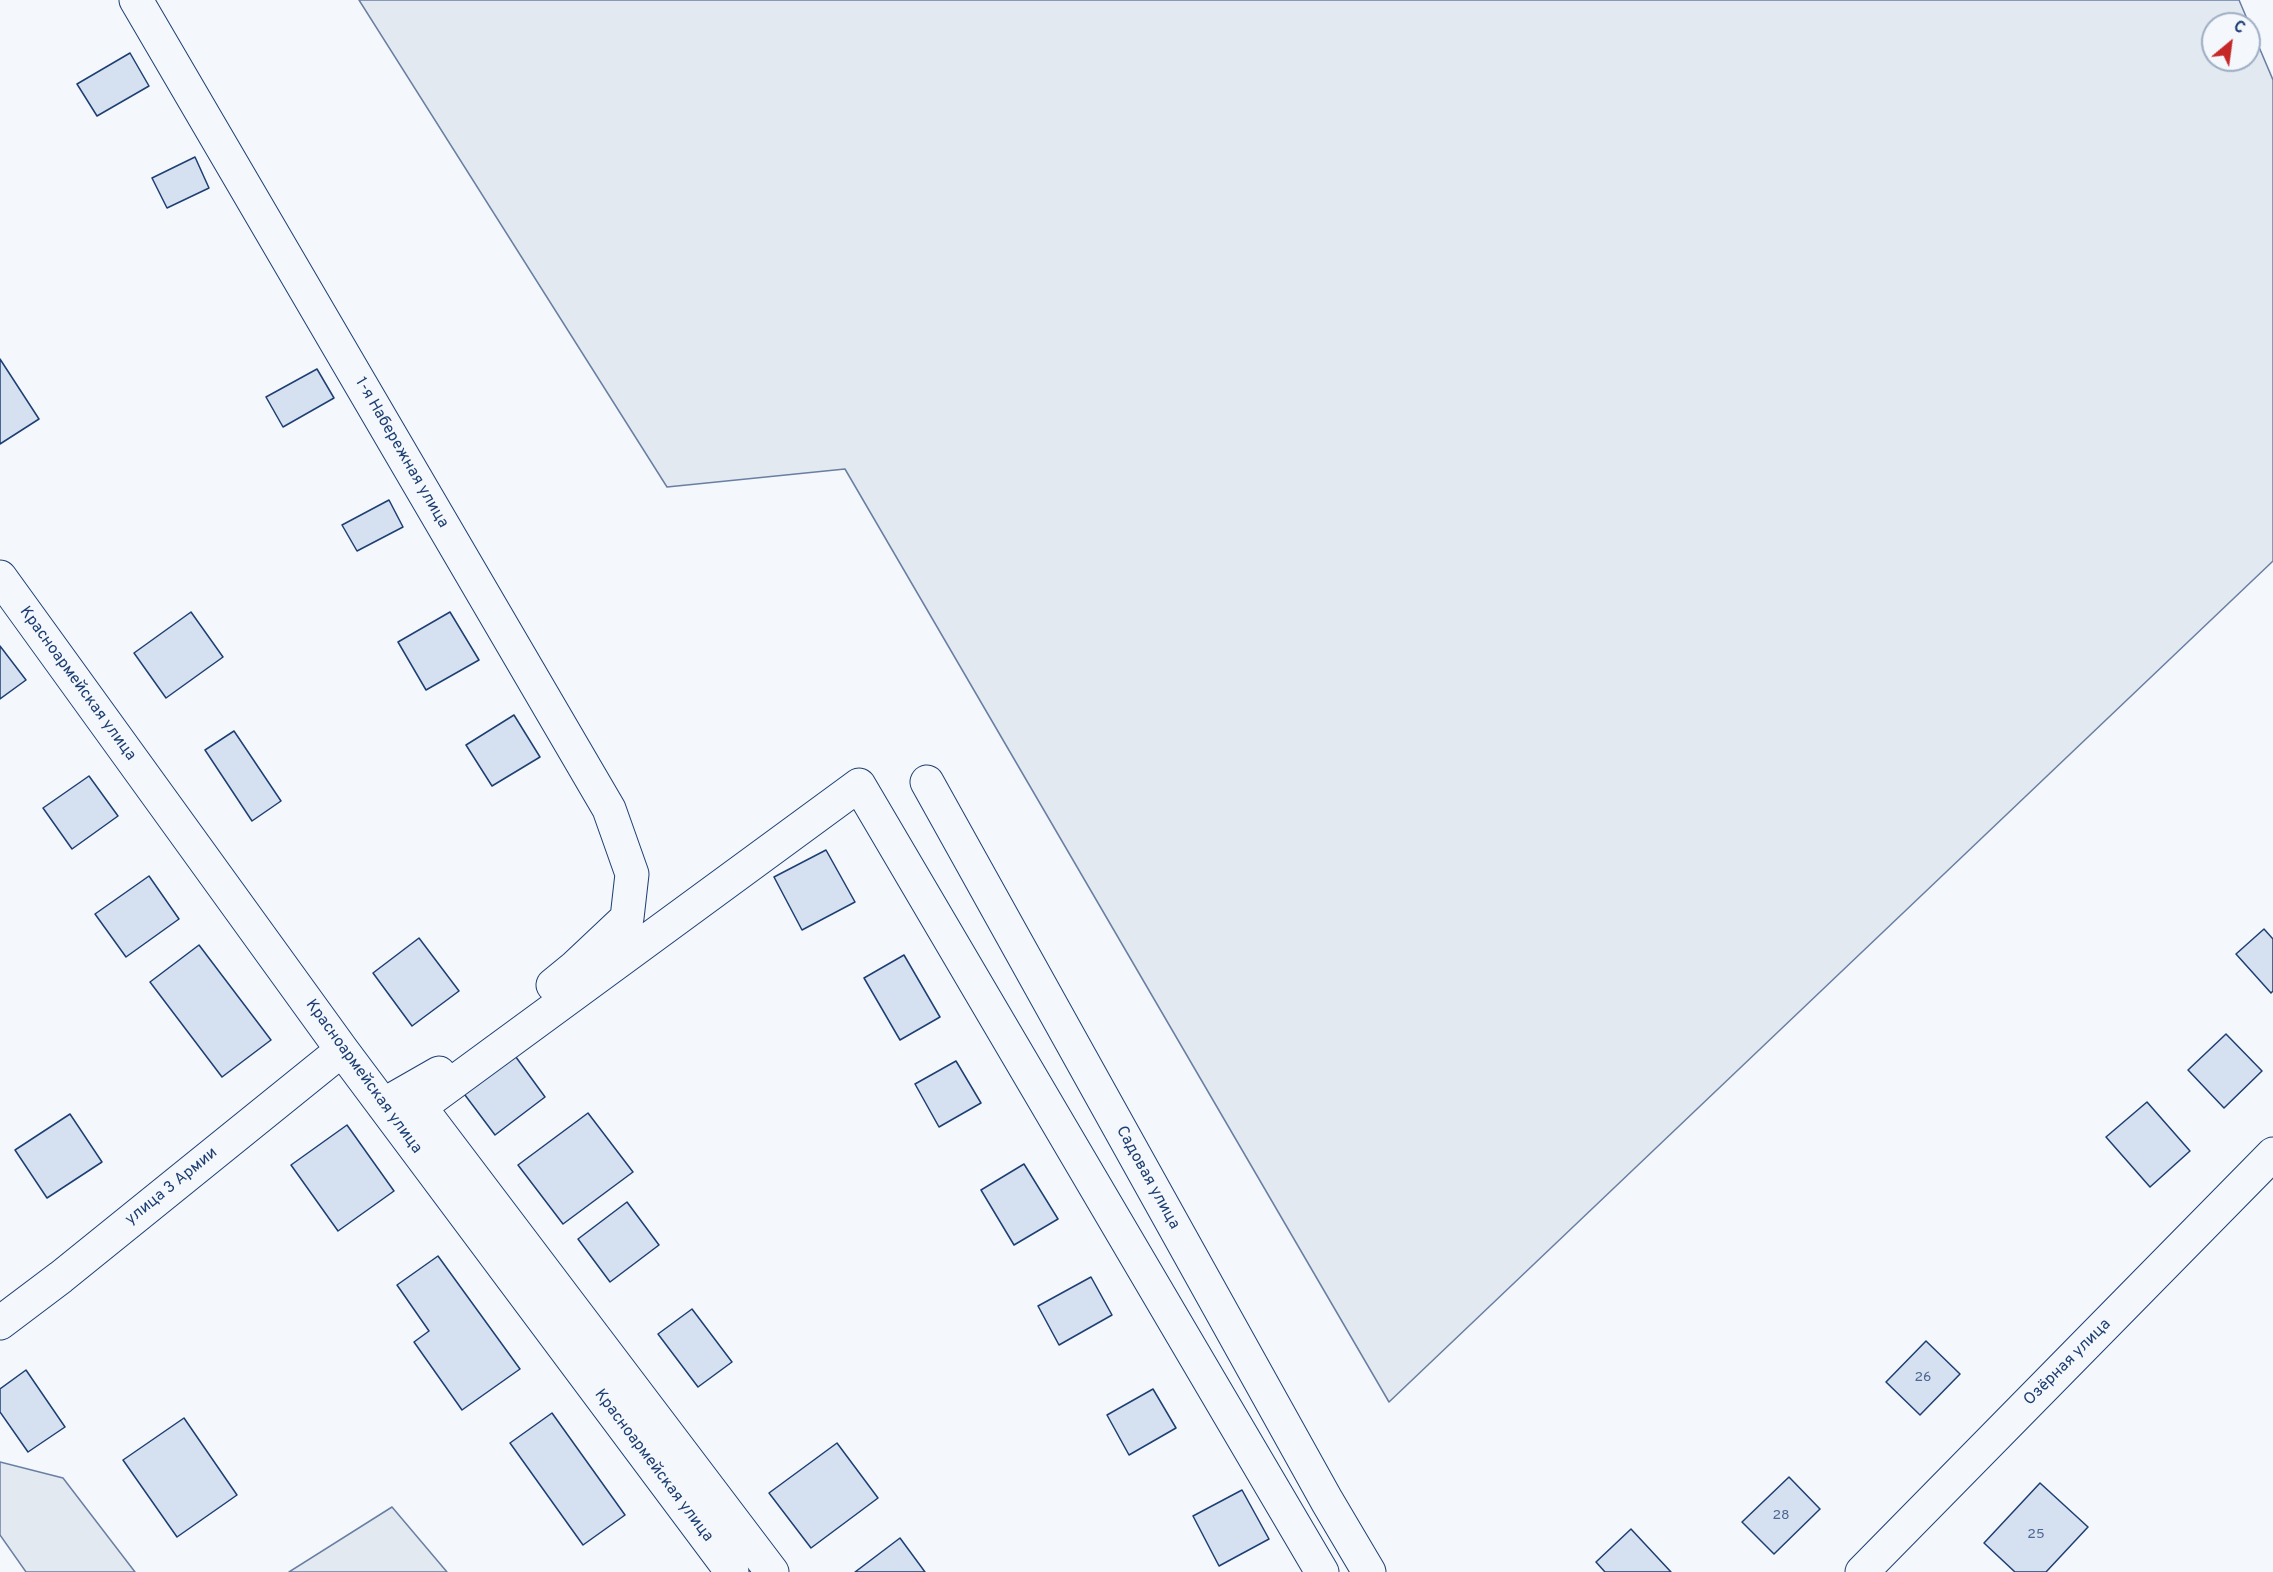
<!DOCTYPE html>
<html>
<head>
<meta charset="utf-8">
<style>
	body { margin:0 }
	#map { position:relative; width:2273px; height:1572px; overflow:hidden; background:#f4f7fb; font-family:Overpass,sans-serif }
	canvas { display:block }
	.north { position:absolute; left:2201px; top:12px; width:60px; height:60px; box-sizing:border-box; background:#f4f7fb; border:2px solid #9eadc5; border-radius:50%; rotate:29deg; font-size:16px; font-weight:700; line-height:24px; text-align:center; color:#1d3f73 }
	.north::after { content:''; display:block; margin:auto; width:21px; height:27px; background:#c62828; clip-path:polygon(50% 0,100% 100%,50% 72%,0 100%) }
</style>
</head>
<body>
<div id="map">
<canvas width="2273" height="1572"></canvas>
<div class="north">С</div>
</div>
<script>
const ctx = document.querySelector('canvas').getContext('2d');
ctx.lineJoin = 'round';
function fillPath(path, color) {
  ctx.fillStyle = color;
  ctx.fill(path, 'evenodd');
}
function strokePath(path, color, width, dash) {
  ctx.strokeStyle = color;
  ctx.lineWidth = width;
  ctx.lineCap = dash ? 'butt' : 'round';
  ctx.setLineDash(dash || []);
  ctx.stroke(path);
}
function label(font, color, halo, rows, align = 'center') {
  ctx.font = font + ' Overpass,sans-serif';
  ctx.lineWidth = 4.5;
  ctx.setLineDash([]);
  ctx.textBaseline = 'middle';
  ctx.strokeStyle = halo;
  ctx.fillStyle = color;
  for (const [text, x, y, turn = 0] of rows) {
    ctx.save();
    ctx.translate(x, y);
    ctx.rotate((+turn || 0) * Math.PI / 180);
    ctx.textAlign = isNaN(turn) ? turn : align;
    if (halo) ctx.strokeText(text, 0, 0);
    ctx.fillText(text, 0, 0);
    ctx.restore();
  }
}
const green = new Path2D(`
	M 359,0 L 2239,0 L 2273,80 L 2273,561 L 1389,1402 L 845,469 L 667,487 ZM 2213,24 L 2249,24 L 2249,60 L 2213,60 Z
	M 0,1462 L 63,1478 L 135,1572 L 26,1572 L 0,1535 Z
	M 392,1507 L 447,1572 L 289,1572 Z`);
const building = new Path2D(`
	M 130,53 L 149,86 L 97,116 L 77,84 Z
	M 195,157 L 209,188 L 167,208 L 152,178 Z
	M 0,359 L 39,419 L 0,444 Z
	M 317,369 L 334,398 L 283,427 L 266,397 Z
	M 389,500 L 403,527 L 357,551 L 342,525 Z
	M 191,612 L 223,657 L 166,698 L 134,653 Z
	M 450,612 L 479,660 L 426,690 L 398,642 Z
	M 0,646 L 26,680 L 0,699 Z
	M 514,715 L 540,757 L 492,786 L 466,745 Z
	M 234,731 L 281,801 L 252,821 L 205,750 Z
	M 89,776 L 118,816 L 72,849 L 43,808 Z
	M 826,850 L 855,902 L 802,930 L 774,877 Z
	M 149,876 L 179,919 L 126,957 L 95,914 Z
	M 2264,929 L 2273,939 L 2273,991 L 2271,993 L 2236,954 Z
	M 419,938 L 459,991 L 412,1026 L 373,973 Z
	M 199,945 L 271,1040 L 222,1077 L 150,982 Z
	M 904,955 L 940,1017 L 900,1040 L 864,978 Z
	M 2226,1034 L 2262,1071 L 2224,1108 L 2188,1070 Z
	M 513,1053 L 545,1097 L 495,1135 L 462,1091 Z
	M 956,1061 L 981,1103 L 939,1127 L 915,1084 Z
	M 2147,1102 L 2190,1151 L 2150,1187 L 2106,1137 Z
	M 588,1113 L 633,1172 L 563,1224 L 518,1165 Z
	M 70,1114 L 102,1162 L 47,1198 L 15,1150 Z
	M 347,1125 L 394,1191 L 338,1231 L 291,1165 Z
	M 1024,1164 L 1058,1219 L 1014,1245 L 981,1190 Z
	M 627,1202 L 659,1245 L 610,1282 L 578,1239 Z
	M 438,1256 L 520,1369 L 462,1410 L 414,1342 L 429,1331 L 397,1285 Z
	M 1091,1277 L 1112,1315 L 1059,1345 L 1038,1306 Z
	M 692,1309 L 732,1362 L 698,1387 L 658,1334 Z
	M 1926,1341 L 1960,1374 L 1920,1415 L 1886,1382 Z
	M 26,1370 L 65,1427 L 28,1452 L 0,1412 L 0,1389 Z
	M 1153,1389 L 1176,1428 L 1129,1455 L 1107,1415 Z
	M 552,1413 L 625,1515 L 583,1545 L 510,1443 Z
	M 184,1418 L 237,1495 L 177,1537 L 123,1460 Z
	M 837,1443 L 878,1498 L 811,1548 L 769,1493 Z
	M 1789,1477 L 1820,1509 L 1774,1554 L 1742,1522 Z
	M 2040,1483 L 2088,1527 L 2046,1572 L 2015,1572 L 1984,1543 Z
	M 1242,1490 L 1269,1539 L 1219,1566 L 1193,1516 Z
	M 1631,1529 L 1671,1572 L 1605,1572 L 1596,1562 Z
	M 900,1538 L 925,1572 L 855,1572 Z`);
const minor = new Path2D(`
	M 136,0 L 609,809 L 632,874 L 627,918 L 575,967 L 553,985
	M 0,577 L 342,1050 L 732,1572
	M 927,782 L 1327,1501 L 1369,1572
	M 383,1105 L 439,1073
	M 0,1323 L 61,1277 L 342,1050
	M 772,1572 L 420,1107 L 859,785 L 1322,1572
	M 1862,1572 L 2273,1154`);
const numberNames = [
	["26",1923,1378],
	["28",1781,1516],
	["25",2036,1535]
];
const streetNames = [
	["1-я Набережная улица",401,453,60],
	["Красноармейская улица",77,684,54],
	["Красноармейская улица",363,1077,54],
	["Садовая улица",1147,1178,61],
	["улица 3 Армии",172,1187,-39],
	["Озёрная улица",2068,1363,-45],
	["Красноармейская улица",653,1466,53]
];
fillPath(green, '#e3e9f0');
strokePath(green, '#687fa3', 1.5);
fillPath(building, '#d5e0f0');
strokePath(building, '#1d3f73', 1.5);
strokePath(minor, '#1d3f73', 35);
strokePath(minor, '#f4f7fb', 33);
label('14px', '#4b6792', null, numberNames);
label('16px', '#1d3f73', '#f4f7fb', streetNames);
</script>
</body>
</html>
